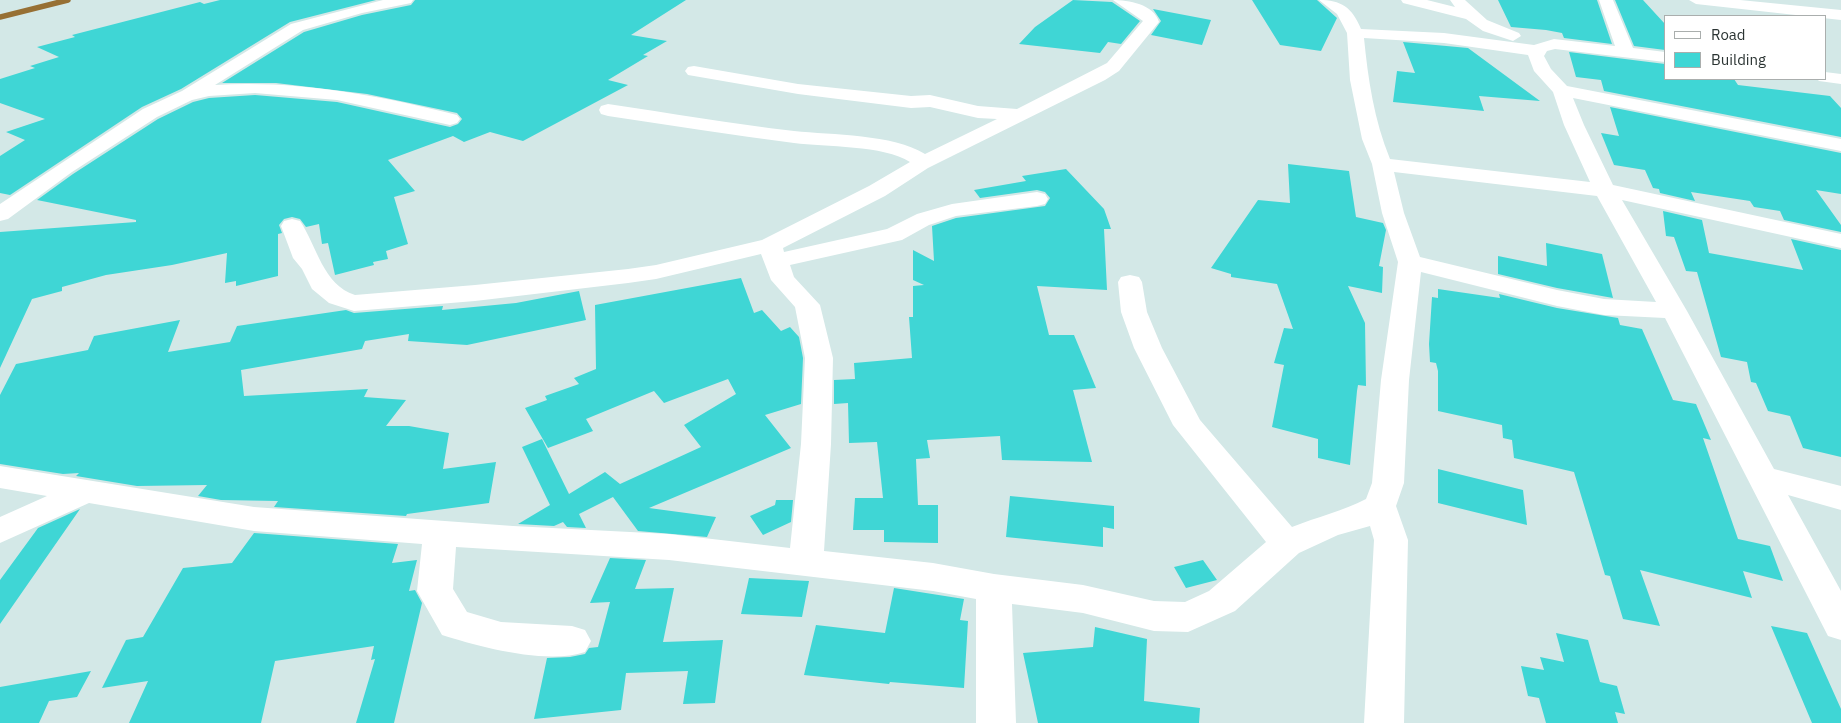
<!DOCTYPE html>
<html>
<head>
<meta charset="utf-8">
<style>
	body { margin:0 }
	#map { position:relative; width:1841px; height:723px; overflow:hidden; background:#d3e8e7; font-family:"IBM Plex Sans",sans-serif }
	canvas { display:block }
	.legend { position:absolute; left:1664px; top:15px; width:162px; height:65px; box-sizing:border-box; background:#fff; border:1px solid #aaaead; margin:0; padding:6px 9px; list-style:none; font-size:15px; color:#2b3433 }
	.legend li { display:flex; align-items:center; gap:10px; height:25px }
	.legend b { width:25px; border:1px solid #aaaead }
</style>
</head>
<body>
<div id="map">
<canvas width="1841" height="723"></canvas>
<ul class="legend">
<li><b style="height:6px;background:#fff"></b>Road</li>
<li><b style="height:14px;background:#3fd6d5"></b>Building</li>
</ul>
</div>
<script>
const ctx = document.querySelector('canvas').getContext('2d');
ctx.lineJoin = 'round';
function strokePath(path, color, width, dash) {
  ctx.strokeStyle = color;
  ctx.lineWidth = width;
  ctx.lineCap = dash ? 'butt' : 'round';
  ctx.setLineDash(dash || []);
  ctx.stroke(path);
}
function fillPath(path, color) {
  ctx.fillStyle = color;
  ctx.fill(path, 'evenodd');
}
const stream = new Path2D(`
	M 0,17 L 68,0`);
const building = new Path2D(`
	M 220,0 L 376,0 L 290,22 L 181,89 L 142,107 L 10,195 L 0,193 L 0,156 L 25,140 L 6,132 L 45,119 L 0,103 L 0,79 L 35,68 L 30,66 L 59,57 L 37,47 L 75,37 L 72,35 L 200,2 L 204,4 Z
	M 415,0 L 686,0 L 631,35 L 667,41 L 643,55 L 648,56 L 608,80 L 628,85 L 523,141 L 490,132 L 464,142 L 453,136 L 388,160 L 415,191 L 394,197 L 408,244 L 386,251 L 388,259 L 373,262 L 374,265 L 335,275 L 328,243 L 322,244 L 319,224 L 306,227 L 300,219 L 292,217 L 284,219 L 279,225 L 282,233 L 278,234 L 278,276 L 236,286 L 236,281 L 225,283 L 227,253 L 172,265 L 106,275 L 62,287 L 62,291 L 32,299 L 0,368 L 0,232 L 136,222 L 136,220 L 37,200 L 73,174 L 158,119 L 193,102 L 209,98 L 255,95 L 337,102 L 450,127 L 458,124 L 462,119 L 457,113 L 367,94 L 276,83 L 222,83 L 304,32 L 362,15 L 411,5 Z
	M 1073,0 L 1112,2 L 1140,21 L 1121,44 L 1108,42 L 1100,53 L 1019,44 L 1035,27 Z
	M 1252,0 L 1317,0 L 1337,18 L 1321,51 L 1280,45 Z
	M 1498,0 L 1597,0 L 1612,44 L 1564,38 L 1562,33 L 1546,30 L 1511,27 Z
	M 1615,0 L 1643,0 L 1665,24 L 1665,50 L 1634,46 Z
	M 1153,9 L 1211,20 L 1202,45 L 1151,35 L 1161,21 Z
	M 1403,42 L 1468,48 L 1540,101 L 1479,96 L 1484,111 L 1393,102 L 1397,71 L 1415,73 Z
	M 1569,52 L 1665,64 L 1665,79 L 1734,79 L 1738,85 L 1830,96 L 1841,108 L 1841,137 L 1604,91 L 1601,80 L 1576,77 Z
	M 1610,107 L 1841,153 L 1841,194 L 1816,190 L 1841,225 L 1841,232 L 1784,220 L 1780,211 L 1754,207 L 1750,201 L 1691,192 L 1695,201 L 1660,193 L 1659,189 L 1653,188 L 1645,170 L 1614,165 L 1601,133 L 1619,136 Z
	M 1288,164 L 1349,171 L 1356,217 L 1383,223 L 1386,230 L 1379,266 L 1383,267 L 1382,293 L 1348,286 L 1365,323 L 1366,386 L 1358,385 L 1357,391 L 1350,465 L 1318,458 L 1318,439 L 1272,427 L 1284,365 L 1274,363 L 1284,328 L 1293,329 L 1277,284 L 1231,277 L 1231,274 L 1211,268 L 1258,200 L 1290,203 Z
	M 1066,169 L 1104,209 L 1111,229 L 1104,229 L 1107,290 L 1037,286 L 1049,335 L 1074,335 L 1096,388 L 1073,390 L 1092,462 L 1002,460 L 1000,436 L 927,440 L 930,458 L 916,459 L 918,505 L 938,505 L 938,543 L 884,542 L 884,530 L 853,530 L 855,498 L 883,498 L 877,442 L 849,443 L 848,403 L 834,404 L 834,380 L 855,379 L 854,363 L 912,358 L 909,317 L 913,317 L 913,286 L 924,285 L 913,280 L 913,250 L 934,261 L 932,226 L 956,218 L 1045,206 L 1050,198 L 1045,192 L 1037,190 L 980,198 L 974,190 L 1026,181 L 1022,176 Z
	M 1663,211 L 1702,220 L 1709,253 L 1803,270 L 1791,239 L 1841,250 L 1841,457 L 1803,448 L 1790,416 L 1768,411 L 1756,383 L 1751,382 L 1747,362 L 1721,357 L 1697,272 L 1686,271 L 1674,237 L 1666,236 Z
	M 1546,243 L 1602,254 L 1613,298 L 1557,288 L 1498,274 L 1498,256 L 1547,266 Z
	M 741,278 L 754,313 L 762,310 L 781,331 L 790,327 L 799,337 L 803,358 L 801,404 L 765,415 L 791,448 L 649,508 L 716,517 L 707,537 L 638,531 L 613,497 L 579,514 L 586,528 L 567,527 L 563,522 L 554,526 L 518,524 L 550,505 L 522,447 L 542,439 L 569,494 L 605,472 L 620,484 L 701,447 L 684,425 L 736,394 L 728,379 L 664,403 L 654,391 L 586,419 L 593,431 L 548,448 L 525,408 L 547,400 L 545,396 L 579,384 L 574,378 L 596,369 L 595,305 Z
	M 1438,289 L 1500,298 L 1499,294 L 1557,308 L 1618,318 L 1620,325 L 1642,329 L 1673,400 L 1696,404 L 1711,440 L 1703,438 L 1738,539 L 1770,546 L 1783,581 L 1743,571 L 1752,598 L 1640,570 L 1660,626 L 1623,619 L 1610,576 L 1605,575 L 1574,472 L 1514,458 L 1512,440 L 1503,438 L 1502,425 L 1438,411 L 1438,371 L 1436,363 L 1430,362 L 1429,344 L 1432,297 L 1438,298 Z
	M 579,291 L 586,320 L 467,345 L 408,341 L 409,334 L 365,341 L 362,349 L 241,370 L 244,396 L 368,389 L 364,397 L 406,400 L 386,426 L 409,426 L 449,433 L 443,469 L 496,462 L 489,503 L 407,514 L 406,516 L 274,507 L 278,501 L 221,500 L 198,496 L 207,485 L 137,486 L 76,476 L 79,473 L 63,474 L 0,464 L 0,395 L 16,364 L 88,350 L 94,336 L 180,320 L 168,352 L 230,342 L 237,326 L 346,310 L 354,313 L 443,306 L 442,310 L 516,303 Z
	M 1438,469 L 1523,490 L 1527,525 L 1438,503 Z
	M 1010,496 L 1114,506 L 1114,529 L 1103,527 L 1103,547 L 1006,537 Z
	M 776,500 L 793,500 L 791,522 L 763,535 L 750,516 L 775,505 Z
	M 80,509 L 0,624 L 0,580 L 38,528 Z
	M 254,533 L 398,544 L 392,563 L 417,560 L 409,591 L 415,590 L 422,603 L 394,723 L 356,723 L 375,659 L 371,660 L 374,646 L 275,661 L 261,723 L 129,723 L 148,681 L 102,688 L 126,640 L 143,637 L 183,568 L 232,563 Z
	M 610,558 L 646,560 L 635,589 L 674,588 L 663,642 L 723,640 L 715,703 L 683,704 L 688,671 L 626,673 L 621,710 L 534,719 L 547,658 L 570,657 L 585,654 L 589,648 L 598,647 L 610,602 L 590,603 Z
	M 1203,560 L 1217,580 L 1186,588 L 1174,567 Z
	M 749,578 L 809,581 L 802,617 L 741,614 Z
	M 894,588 L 964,599 L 960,620 L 968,621 L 964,688 L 890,682 L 889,684 L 804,675 L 816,625 L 885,633 Z
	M 1771,626 L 1807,633 L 1841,709 L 1841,723 L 1812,723 Z
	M 1095,627 L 1147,639 L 1144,701 L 1200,708 L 1199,723 L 1038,723 L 1023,653 L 1093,647 Z
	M 1556,633 L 1588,640 L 1600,682 L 1617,686 L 1625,714 L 1615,712 L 1618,723 L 1546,723 L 1539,698 L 1528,696 L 1521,666 L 1544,670 L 1540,657 L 1564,662 Z
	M 91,671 L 77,697 L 49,701 L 39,723 L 0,723 L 0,687 Z`);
const minor = new Path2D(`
	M 383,0 L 413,0 L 411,3 L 362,13 L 303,30 L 215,85 C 297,80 377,95 457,115 L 460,119 L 457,123 L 450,125 L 337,100 L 255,93 L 209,96 L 192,100 L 157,117 L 72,172 L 8,219 L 0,221 L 0,204 L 143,109 L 182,91 L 291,24 Z
	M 1113,0 C 1128,0 1154,4 1159,22 L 1119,71 L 1105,80 L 928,168 L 885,196 L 783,248 L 784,252 L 887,229 L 917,214 L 952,204 L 1037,192 L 1045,194 L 1048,199 L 1045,204 L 1037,206 L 956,216 L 929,225 L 902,240 L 790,265 L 794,277 L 820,305 L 833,358 L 831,444 L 824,551 L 933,563 L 994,574 L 1083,585 L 1154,601 L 1185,602 L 1209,591 L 1266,542 L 1173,425 L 1134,348 L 1121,312 L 1118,282 L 1121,277 L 1130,275 L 1139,277 L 1142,282 L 1147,312 L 1162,348 L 1200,420 L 1292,527 C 1317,517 1343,511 1366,499 L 1372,483 L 1381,380 L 1398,262 L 1382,213 L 1372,164 L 1362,139 L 1350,80 L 1347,33 L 1337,14 L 1319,0 C 1341,0 1352,7 1361,29 L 1444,33 L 1534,45 L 1554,39 L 1615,46 L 1599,0 L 1613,0 L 1633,48 L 1665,52 L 1665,62 L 1555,49 L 1547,51 L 1544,56 L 1551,69 L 1567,86 L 1841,139 L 1841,151 L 1573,98 L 1584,125 L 1613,185 L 1841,234 L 1841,248 L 1622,200 L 1687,311 L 1774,469 L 1841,486 L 1841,510 L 1788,495 L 1841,591 L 1841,640 L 1828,636 L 1665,318 L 1604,315 L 1557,306 L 1421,272 L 1409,380 L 1404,483 L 1396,506 L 1408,540 L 1404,723 L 1364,723 L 1374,540 L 1370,526 L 1338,535 L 1299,553 L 1235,611 L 1188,632 L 1154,631 L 1083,613 L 1012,604 L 1016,723 L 976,723 L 976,599 L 933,591 L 669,560 L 456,547 L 453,589 L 467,612 L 501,622 L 572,626 L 585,630 L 591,641 L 585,652 C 547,665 480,647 442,635 L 417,591 L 422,544 L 254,531 L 89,503 L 0,543 L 0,517 L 47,496 L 0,488 L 0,466 L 254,507 L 513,526 L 669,534 L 790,548 L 801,444 L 805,358 L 795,307 L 771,280 L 761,254 L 656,279 L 628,283 L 475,301 L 354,311 L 329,303 L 312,289 L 302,269 L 293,258 L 281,226 L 284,221 L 292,219 L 300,221 C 317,246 323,285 355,295 L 475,285 L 628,269 L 656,265 L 762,240 L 869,186 L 910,162 C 884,145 825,147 794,143 C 732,135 670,125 608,116 L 601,114 L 599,110 L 601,106 L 608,104 C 670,113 732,124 794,131 C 832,135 893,134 925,154 L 997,119 L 978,118 L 930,107 L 911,108 L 798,94 L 694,76 L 688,75 L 685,71 L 688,67 L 694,66 L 798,84 L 911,96 L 930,95 L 978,106 L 1017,109 L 1107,63 L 1143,21 ZM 1364,38 L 1444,43 L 1528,55 L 1534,71 L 1553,92 L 1564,125 L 1590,182 L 1390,159 C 1374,120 1368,79 1364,38 ZM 1394,172 L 1597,196 L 1656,302 L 1604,299 L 1557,290 L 1420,257 L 1404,213 Z
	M 1401,0 L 1427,0 L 1455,7 L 1450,0 L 1465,0 L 1487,20 L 1519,33 L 1521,36 L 1513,41 L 1483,31 L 1466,19 L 1403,3 Z
	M 1689,0 L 1740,0 L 1841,10 L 1841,20 L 1696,4 Z
	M 1825,72 L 1841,74 L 1841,84 L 1819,81 L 1817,79 L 1825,79 Z`);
strokePath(stream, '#977034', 5.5);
fillPath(building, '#3fd6d5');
fillPath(minor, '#fff');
</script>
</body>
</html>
